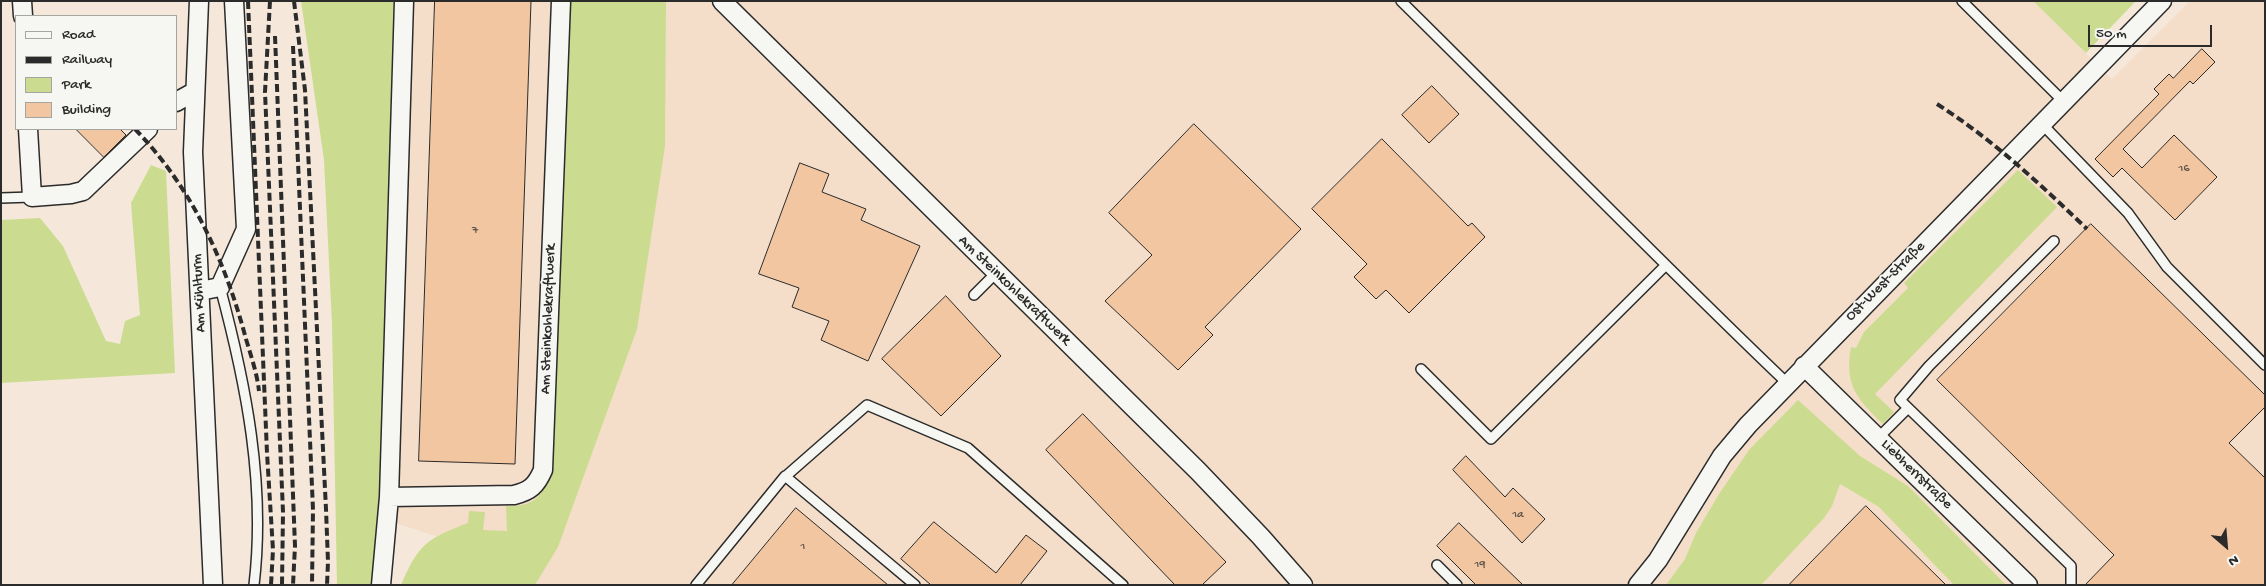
<!DOCTYPE html>
<html>
<head>
<meta charset="utf-8">
<style>
	body { margin:0 }
	#map { position:relative; width:2266px; height:586px; overflow:hidden; background:#f5e8da; font-family:"Gochi Hand",sans-serif }
	canvas { display:block }
	.frame { position:absolute; inset:0; border:2px solid #2b2b2b; pointer-events:none }
	.legend { position:absolute; left:15px; top:15px; width:162px; height:115px; box-sizing:border-box; background:#f6f6f2; border:1px solid #a5a5a2; margin:0; padding:6px 9px; list-style:none; font-size:15px; color:#2b2b2b }
	.legend li { display:flex; align-items:center; gap:10px; height:25px }
	.legend b { width:25px; border:1px solid #a5a5a2 }
	.north { position:absolute; left:2201px; top:521px; width:50px; height:50px; -webkit-text-stroke:4px #f6f6f2; paint-order:stroke; rotate:153deg; font-size:14px; font-weight:700; line-height:20px; text-align:center; color:#2b2b2b }
	.north::after { content:''; display:block; margin:auto; width:18px; height:22px; background:#2b2b2b; clip-path:polygon(50% 0,100% 100%,50% 72%,0 100%) }
	.scale { position:absolute; left:2088px; top:25px; width:124px; height:22px; box-sizing:border-box; border:2px solid #2b2b2b; border-top:0; padding-left:6px; font-size:15px; line-height:18px; white-space:nowrap; color:#2b2b2b; -webkit-text-stroke:4px #f6f6f2; paint-order:stroke }
</style>
</head>
<body>
<div id="map">
<canvas width="2266" height="586"></canvas>
<div class="frame"></div>
<ul class="legend">
<li><b style="height:6px;background:#f6f6f2"></b>Road</li>
<li><b style="height:6px;background:#2b2b2b"></b>Railway</li>
<li><b style="height:14px;background:#cbdc90"></b>Park</li>
<li><b style="height:14px;background:#f2c6a1"></b>Building</li>
</ul>
<div class="north">N</div>
<div class="scale">50 m</div>
</div>
<script>
const ctx = document.querySelector('canvas').getContext('2d');
ctx.lineJoin = 'round';
function fillPath(path, color) {
  ctx.fillStyle = color;
  ctx.fill(path, 'evenodd');
}
function strokePath(path, color, width, dash) {
  ctx.strokeStyle = color;
  ctx.lineWidth = width;
  ctx.lineCap = dash ? 'butt' : 'round';
  ctx.setLineDash(dash || []);
  ctx.stroke(path);
}
function label(font, color, halo, rows, align = 'center') {
  ctx.font = font + ' "Gochi Hand",sans-serif';
  ctx.lineWidth = 4;
  ctx.setLineDash([]);
  ctx.textBaseline = 'middle';
  ctx.strokeStyle = halo;
  ctx.fillStyle = color;
  for (const [text, x, y, turn = 0] of rows) {
    ctx.save();
    ctx.translate(x, y);
    ctx.rotate((+turn || 0) * Math.PI / 180);
    ctx.textAlign = isNaN(turn) ? turn : align;
    if (halo) ctx.strokeText(text, 0, 0);
    ctx.fillText(text, 0, 0);
    ctx.restore();
  }
}
const built = new Path2D(`
	M 395,1 L 2033,1 L 2112,79 L 2190,1 L 2265,1 L 2265,585 L 535,585 L 557,547 L 435,536 L 380,518 Z`);
const green = new Path2D(`
	M 301,1 L 395,1 L 379,545 L 375,585 L 337,585 L 332,324 L 324,160 Z
	M 566,1 L 666,1 L 665,146 L 637,329 L 558,547 L 535,585 L 401,585 C 419,543 427,539 468,523 L 469,511 L 485,512 L 483,530 L 507,531 L 506,506 C 533,506 539,500 550,476 Z
	M 2033,1 L 2136,1 L 2086,53 Z
	M 151,165 L 166,171 L 175,373 L 1,383 L 1,220 L 40,218 L 63,246 L 106,341 L 120,344 L 125,321 L 140,315 L 131,203 Z
	M 2018,170 L 2057,207 L 1875,394 L 1894,412 L 1883,424 C 1857,399 1844,385 1851,347 L 1856,348 L 1864,332 L 1908,288 L 1904,283 Z
	M 1798,400 L 1860,456 L 1908,486 L 2006,585 L 1954,585 L 1879,507 L 1840,484 L 1832,506 L 1824,518 L 1761,585 L 1666,585 L 1685,559 L 1696,533 L 1719,494 L 1749,450 Z`);
const building = new Path2D(`
	M 435,1 L 531,1 L 515,464 L 419,461 Z
	M 2202,49 L 2215,62 L 2193,84 L 2190,81 L 2123,149 L 2142,168 L 2174,135 L 2217,177 L 2175,220 L 2122,168 L 2113,177 L 2095,159 L 2159,94 L 2154,89 L 2169,74 L 2173,78 Z
	M 1432,86 L 1459,114 L 1429,143 L 1402,115 Z
	M 1194,124 L 1301,229 L 1205,327 L 1213,335 L 1178,370 L 1105,301 L 1152,255 L 1109,213 Z
	M 76,129 L 120,129 L 126,135 L 104,157 Z
	M 1382,139 L 1468,226 L 1472,223 L 1485,237 L 1409,313 L 1386,290 L 1376,299 L 1354,277 L 1367,264 L 1312,209 Z
	M 800,163 L 829,174 L 822,192 L 866,209 L 861,220 L 920,246 L 868,361 L 821,340 L 829,321 L 792,307 L 799,288 L 759,274 Z
	M 2091,224 L 2265,395 L 2265,407 L 2229,443 L 2265,478 L 2265,585 L 2085,585 L 2114,555 L 1937,380 Z
	M 946,296 L 1001,356 L 941,416 L 882,359 Z
	M 1083,414 L 1226,562 L 1202,585 L 1175,585 L 1046,450 Z
	M 1466,456 L 1505,497 L 1513,488 L 1545,519 L 1522,543 L 1453,470 Z
	M 1866,506 L 1946,585 L 1789,585 Z
	M 796,508 L 888,585 L 732,585 Z
	M 934,522 L 996,573 L 1026,535 L 1047,551 L 1020,585 L 931,585 L 901,559 Z
	M 1459,523 L 1523,585 L 1476,585 L 1437,546 Z`);
const lane = new Path2D(`
	M 1401,1 C 1530,128 1656,258 1787,383
	M 1962,1 L 2064,102
	M 2042,124 L 2128,213 L 2167,267 L 2265,365
	M 1,198 L 32,197
	M 2054,241 L 1929,366 L 1900,400 L 2071,566 L 2071,585
	M 220,287 C 246,384 266,484 254,585
	M 974,295 L 996,273
	M 1421,369 L 1491,439 L 1665,266
	M 1878,438 L 1908,408
	M 786,476 L 867,405 L 968,448 L 1123,585
	M 1437,565 L 1457,585
	M 696,585 L 785,476 L 915,585`);
const street = new Path2D(`
	M 22,1 L 23,16
	M 199,1 L 193,152 L 213,585
	M 722,1 L 1198,471 L 1261,537 L 1303,585
	M 176,102 L 194,92
	M 28,129 L 32,197 L 71,194 L 83,191 L 148,129
	M 200,291 L 220,287 L 246,229 L 234,1
	M 1804,366 L 2028,585
	M 389,497 L 514,495 C 530,491 536,486 543,470 L 561,1
	M 381,585 L 389,497 L 404,1
	M 1638,585 L 1658,560 L 1722,456 L 1748,425 L 2162,1`);
const rail = new Path2D(`
	M 248,1 L 267,453 L 273,550 L 271,585
	M 270,1 L 265,92 L 283,512 L 282,585
	M 294,1 L 305,90 L 326,509 L 328,562 L 327,585
	M 275,36 L 295,546 L 293,585
	M 293,46 L 313,510 L 312,585
	M 1937,104 C 1992,139 2040,184 2087,229
	M 135,129 C 192,188 225,260 246,339 C 251,356 257,373 259,391`);
const numberNames = [
	["16",2184,169],
	["7",475,231],
	["1a",1518,515],
	["1",803,547],
	["19",1480,565]
];
const streetNames = [
	["Ost-West-Straße",1886,282,-45],
	["Am Steinkohlekraftwerk",1014,291,44],
	["Am Kühlturm",200,293,-93],
	["Am Steinkohlekraftwerk",549,319,-88],
	["Liebherrstraße",1916,475,44]
];
fillPath(built, '#f4dec9');
fillPath(green, '#cbdc90');
fillPath(building, '#f2c6a1');
strokePath(building, '#2b2b2b', 1);
strokePath(lane, '#2b2b2b', 12);
strokePath(street, '#2b2b2b', 21);
strokePath(lane, '#f6f6f2', 9);
strokePath(street, '#f6f6f2', 18);
strokePath(rail, '#2b2b2b', 4, [8, 4]);
label('12px', '#5d5248', null, numberNames);
label('15px', '#2b2b2b', '#f6f6f2', streetNames);
</script>
</body>
</html>
